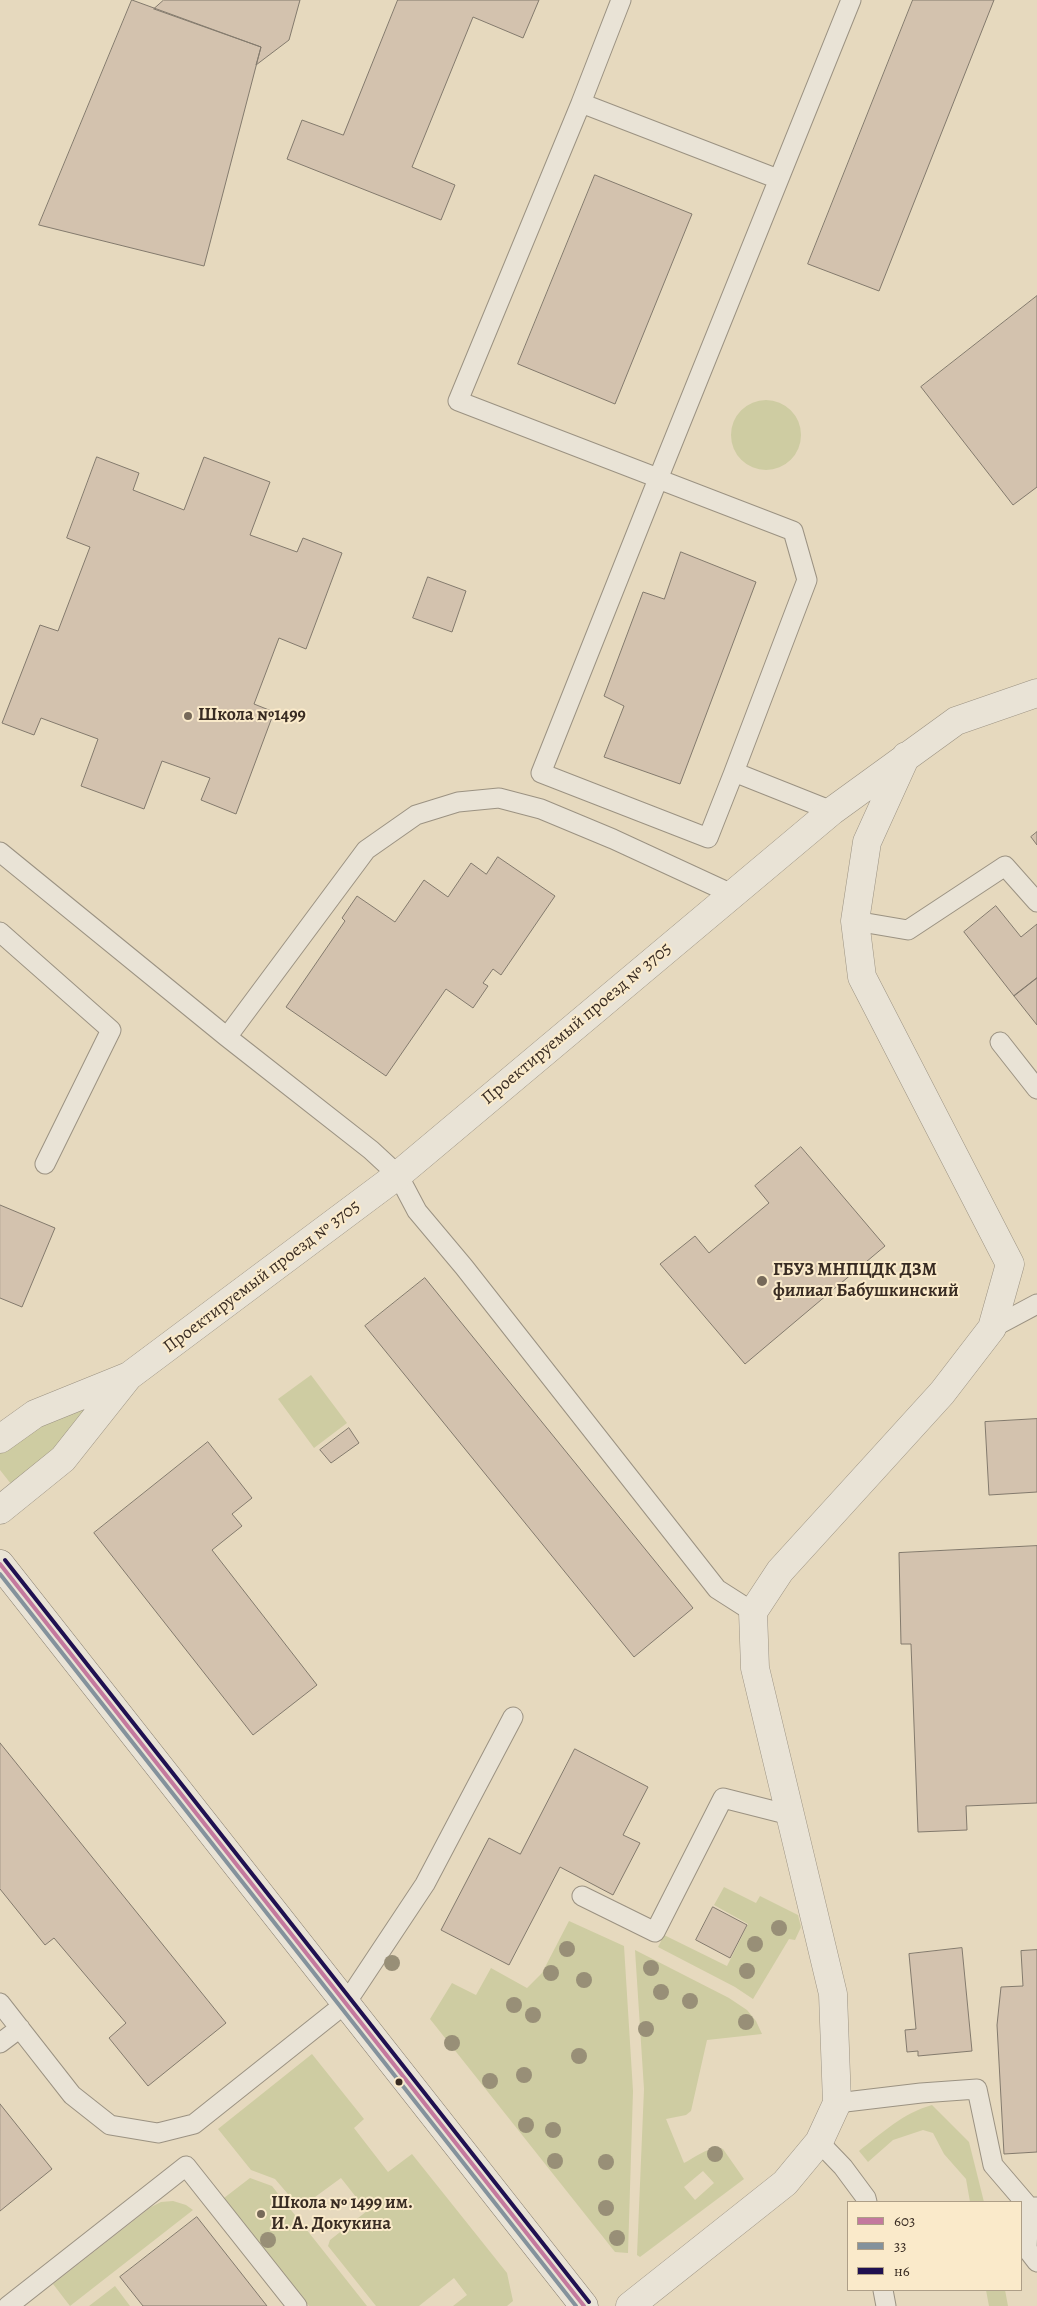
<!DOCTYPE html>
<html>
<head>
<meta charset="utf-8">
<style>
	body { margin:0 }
	#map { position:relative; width:1037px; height:2306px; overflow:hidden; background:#e6d9be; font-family:Alegreya,serif }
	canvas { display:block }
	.legend { position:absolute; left:847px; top:2201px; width:175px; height:90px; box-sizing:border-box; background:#faeaca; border:1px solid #ad9e87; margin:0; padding:6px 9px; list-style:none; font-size:15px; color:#392c23 }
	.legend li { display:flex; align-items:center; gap:10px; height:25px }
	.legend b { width:25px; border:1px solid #ad9e87 }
</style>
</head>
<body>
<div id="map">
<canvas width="1037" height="2306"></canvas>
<ul class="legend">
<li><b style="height:6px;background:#c4799e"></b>603</li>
<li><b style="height:6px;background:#84929c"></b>33</li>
<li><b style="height:6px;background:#1f1051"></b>н6</li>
</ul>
</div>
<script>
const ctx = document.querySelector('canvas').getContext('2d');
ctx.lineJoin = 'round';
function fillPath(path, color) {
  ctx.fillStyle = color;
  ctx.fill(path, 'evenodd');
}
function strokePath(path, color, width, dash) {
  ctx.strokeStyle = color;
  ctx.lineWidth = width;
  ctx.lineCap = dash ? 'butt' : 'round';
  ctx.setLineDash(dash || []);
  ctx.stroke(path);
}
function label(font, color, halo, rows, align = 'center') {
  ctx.font = font + ' Alegreya,serif';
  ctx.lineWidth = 4;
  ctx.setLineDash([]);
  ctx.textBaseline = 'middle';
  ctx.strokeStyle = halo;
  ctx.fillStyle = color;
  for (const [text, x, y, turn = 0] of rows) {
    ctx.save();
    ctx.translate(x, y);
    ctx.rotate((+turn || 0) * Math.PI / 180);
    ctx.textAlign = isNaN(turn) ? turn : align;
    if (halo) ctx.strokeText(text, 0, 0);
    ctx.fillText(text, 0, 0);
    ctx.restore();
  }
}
const green = new Path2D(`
	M731 435a35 35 0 1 1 70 0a35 35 0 1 1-70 0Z
	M 311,1375 L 347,1423 L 314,1448 L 278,1399 Z
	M 90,1399 L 96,1410 L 15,1489 L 0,1470 L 0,1450 L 38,1421 Z
	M 724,1887 L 756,1903 L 760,1896 L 798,1915 L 801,1927 L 795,1940 L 789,1939 L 753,1999 L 735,1987 L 658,1947 L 664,1935 L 727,1966 L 748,1924 L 714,1905 Z
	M 569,1921 L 624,1946 L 633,2091 L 628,2253 L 615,2252 L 430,2019 L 452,1983 L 476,1995 L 491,1968 L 527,1988 L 542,1973 Z
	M 635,1950 L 729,1998 L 747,2010 L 756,2021 L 762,2034 L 707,2040 L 691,2111 L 686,2115 L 666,2119 L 684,2163 C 696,2157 711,2144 723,2149 L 744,2179 L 640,2257 L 637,2255 L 644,2089 ZM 703,2171 L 714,2183 L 695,2200 L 684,2187 Z
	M 312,2054 L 364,2119 L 354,2128 L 388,2172 L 412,2154 L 507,2273 L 513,2301 L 507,2306 L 453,2306 L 467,2295 L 454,2278 L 419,2306 L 376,2306 L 328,2246 L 330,2240 L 367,2211 L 341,2178 L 300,2208 L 275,2179 L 251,2170 L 218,2129 Z
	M 932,2105 L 969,2142 L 984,2202 L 970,2202 L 966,2179 L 944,2154 L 933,2133 L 923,2130 L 893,2140 L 868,2162 L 859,2151 C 882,2133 903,2113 932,2105 Z
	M 250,2178 L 272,2186 L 367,2306 L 309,2306 L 224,2198 Z
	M 173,2201 L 186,2205 L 193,2210 L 70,2306 L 53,2284 L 151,2207 L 161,2202 Z
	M 115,2286 L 130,2306 L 89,2306 Z
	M 986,2290 L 1005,2290 L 1008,2306 L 989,2306 Z`);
const building = new Path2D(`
	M 132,0 L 261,47 L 204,266 L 39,225 Z
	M 164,0 L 300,0 L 289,40 L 256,65 L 261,47 L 154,9 Z
	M 398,0 L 539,0 L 523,38 L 473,17 L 412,167 L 455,185 L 441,220 L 287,159 L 302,120 L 343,135 Z
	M 913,0 L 994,0 L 879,291 L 808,264 Z
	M 595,175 L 692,214 L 615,404 L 518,364 Z
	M 1037,296 L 1037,487 L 1013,505 L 921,387 Z
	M 97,457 L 139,473 L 133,490 L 184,510 L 204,457 L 270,482 L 250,535 L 297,552 L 303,538 L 342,553 L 306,649 L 279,638 L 254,704 L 274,712 L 236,814 L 201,800 L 210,778 L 162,761 L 144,809 L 81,786 L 98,739 L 41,718 L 34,735 L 2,723 L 40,625 L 58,631 L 90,547 L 67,538 Z
	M 681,552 L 756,582 L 680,784 L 604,757 L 624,706 L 604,696 L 643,592 L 664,599 Z
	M 428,577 L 466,591 L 452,632 L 413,618 Z
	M 1037,832 L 1037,845 L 1031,837 Z
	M 498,857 L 555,896 L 501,975 L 493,969 L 483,983 L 488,986 L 473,1008 L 446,989 L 386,1076 L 286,1007 L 345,921 L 342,918 L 357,896 L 395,922 L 424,880 L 448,897 L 471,863 L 486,874 Z
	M 996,906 L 1021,937 L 1037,924 L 1037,978 L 1014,996 L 964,932 Z
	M 1037,978 L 1037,1025 L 1014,996 Z
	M 801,1147 L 885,1246 L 745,1364 L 660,1264 L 695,1236 L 709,1253 L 769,1203 L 755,1186 Z
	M 0,1205 L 55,1228 L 22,1307 L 0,1298 Z
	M 425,1278 L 693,1608 L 634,1657 L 365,1326 Z
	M 1037,1419 L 1037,1492 L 989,1495 L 985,1422 Z
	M 349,1428 L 359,1443 L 331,1463 L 320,1450 Z
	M 208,1442 L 252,1498 L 232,1514 L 242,1526 L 212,1550 L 317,1685 L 253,1735 L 94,1533 Z
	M 1037,1546 L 1037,1803 L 966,1806 L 967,1830 L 918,1832 L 911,1644 L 901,1644 L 899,1553 Z
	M 0,1743 L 226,2023 L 148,2086 L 109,2038 L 126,2023 L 54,1938 L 45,1945 L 0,1889 Z
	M 575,1749 L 648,1787 L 623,1835 L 640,1843 L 613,1895 L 560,1867 L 509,1965 L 441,1930 L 489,1838 L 520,1854 Z
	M 713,1907 L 747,1925 L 730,1958 L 696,1940 Z
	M 962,1948 L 972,2051 L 918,2056 L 918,2051 L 907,2052 L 905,2030 L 916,2029 L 909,1954 Z
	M 1037,1950 L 1037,2152 L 1004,2154 L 997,2025 L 1001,1987 L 1023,1986 L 1021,1951 Z
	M 0,2104 L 52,2169 L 0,2211 Z
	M 197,2217 L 267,2306 L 143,2306 L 120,2277 Z`);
const service = new Path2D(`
	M 581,103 L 621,0
	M 658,478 L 458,401 L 581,103 L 778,179
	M 658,479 L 541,773 L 708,838 L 734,772
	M 832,811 L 734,772 L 807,580 L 793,531 L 658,479 L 851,0
	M 0,852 L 227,1037 L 371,1150 L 398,1175 L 417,1211 L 464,1267 L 717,1589 L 753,1612
	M 855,921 L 908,930 L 1005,866 L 1037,902
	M 0,932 L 111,1030 L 45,1164
	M 227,1037 L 366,850 L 416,815 L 458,802 L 499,798 L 541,809 L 613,839 L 732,894
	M 1000,1042 L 1037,1089
	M 992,1328 L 1037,1304
	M 582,1896 L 655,1932 L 723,1798 L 790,1815
	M 0,2003 L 72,2095 L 110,2125 L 158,2133 L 194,2124 L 346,2003 L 425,1884 L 513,1717
	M 0,2043 L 20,2028
	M 837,2103 L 921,2093 L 977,2089 L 993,2165 L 1029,2207 L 1037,2207
	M 819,2142 L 843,2167 L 866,2198 L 867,2202
	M 1029,2207 L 1027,2249 L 1037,2262
	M 883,2290 L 886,2306
	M 8,2306 L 186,2166 L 297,2306`);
const minor = new Path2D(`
	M 0,1439 L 35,1414 L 129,1376 L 398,1175 L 832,811 L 956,721 L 1037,693
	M 0,1510 L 63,1459 L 128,1377
	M 630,2306 L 785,2183 L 819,2142 L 837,2103 L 833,1994 L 755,1668 L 753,1612 L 780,1571 L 942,1393 L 992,1328 L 1010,1264 L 862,977 L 855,921 L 867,842 L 906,756`);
const secondary = new Path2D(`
	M 0,1564 L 584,2306`);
const bus1 = new Path2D(`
	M 0,1564 L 584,2306`);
const bus2 = new Path2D(`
	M 0,1574 L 576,2306`);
const bus3 = new Path2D(`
	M 5,1560 L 589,2302`);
const trees = [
	[779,1928],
	[755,1944],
	[567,1949],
	[392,1963],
	[651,1968],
	[747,1971],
	[551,1973],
	[584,1980],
	[661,1992],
	[690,2001],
	[514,2005],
	[533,2015],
	[746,2022],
	[646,2029],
	[452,2043],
	[579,2056],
	[524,2075],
	[490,2081],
	[526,2125],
	[553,2130],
	[715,2154],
	[555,2161],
	[606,2162],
	[606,2208],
	[617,2238],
	[268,2240]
];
const markers = [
	[188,716,5,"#766959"],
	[762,1281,6,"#766959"],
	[399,2082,4.5,"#392c23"],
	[261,2214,5,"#766959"]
];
const poiNames = [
	["Школа №1499",198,716],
	["ГБУЗ МНПЦДК ДЗМ",773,1271],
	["филиал Бабушкинский",773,1292],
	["Школа № 1499 им.",271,2204],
	["И. А. Докукина",271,2225]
];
const streetNames = [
	["Проектируемый проезд № 3705",577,1024,-40],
	["Проектируемый проезд № 3705",262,1277,-37]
];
fillPath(green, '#cecca2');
fillPath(building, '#d3c2ae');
strokePath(building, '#837a6d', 1);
strokePath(service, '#9b9282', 21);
strokePath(minor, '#9b9282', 29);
strokePath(secondary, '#837a6d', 29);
strokePath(service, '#e9e3d6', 19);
strokePath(minor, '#e9e3d6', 28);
strokePath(secondary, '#e9e3d6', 28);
strokePath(bus1, '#c4799e', 4);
strokePath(bus2, '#84929c', 4);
strokePath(bus3, '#1f1051', 4);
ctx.fillStyle = '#988f77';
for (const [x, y] of trees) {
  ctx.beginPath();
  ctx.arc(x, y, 8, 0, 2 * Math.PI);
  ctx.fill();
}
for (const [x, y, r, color] of markers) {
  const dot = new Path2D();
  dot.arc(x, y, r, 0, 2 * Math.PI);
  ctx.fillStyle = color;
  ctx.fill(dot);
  strokePath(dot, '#faeaca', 2);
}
label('bold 18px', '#392c23', '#faeaca', poiNames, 'left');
label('18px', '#392c23', '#faeaca', streetNames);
</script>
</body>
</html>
